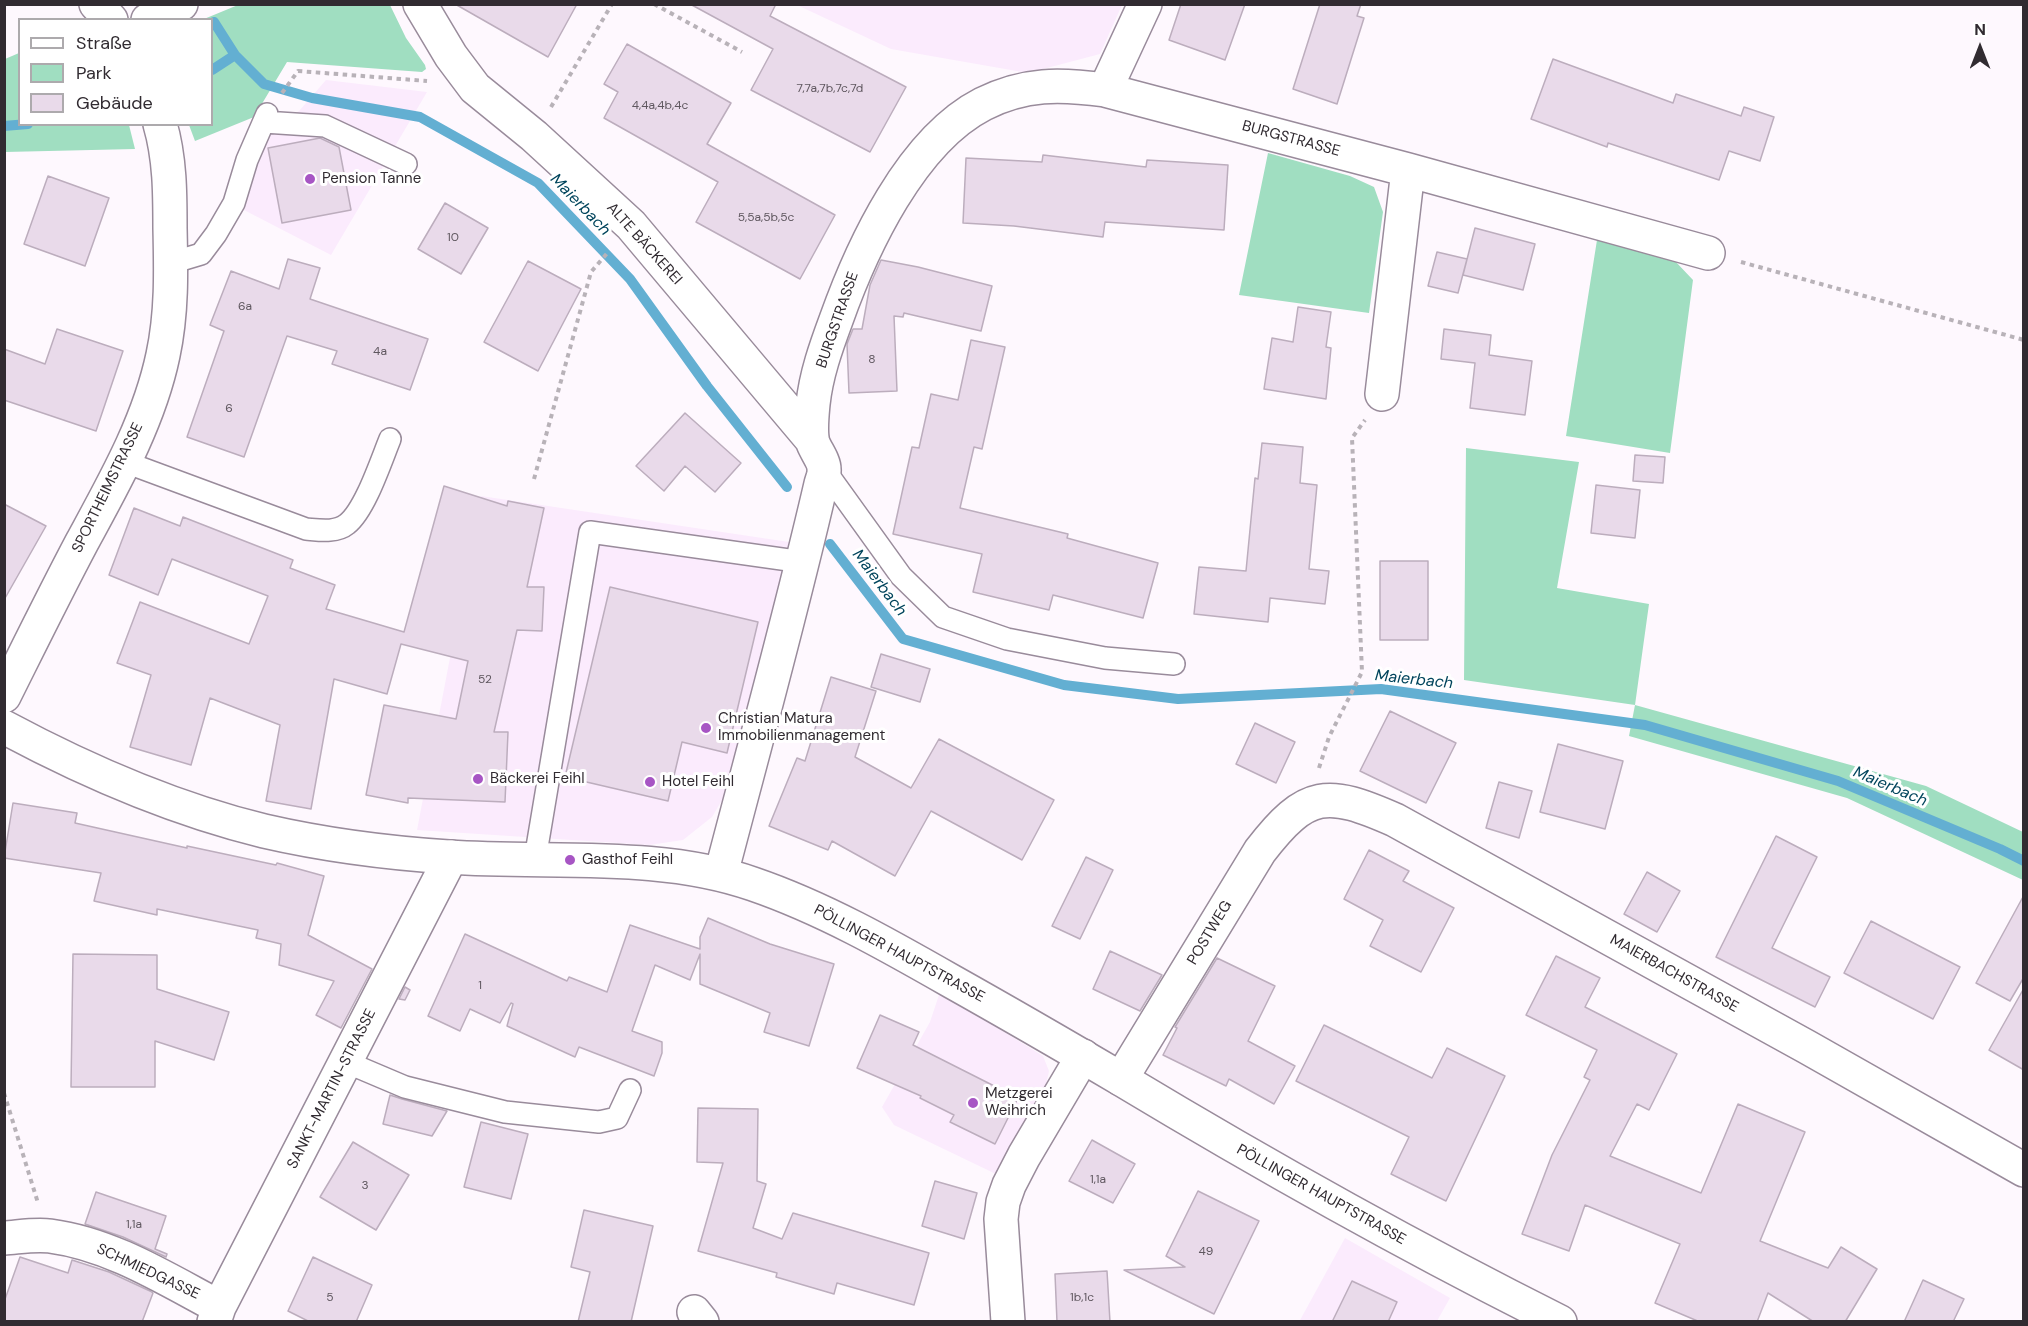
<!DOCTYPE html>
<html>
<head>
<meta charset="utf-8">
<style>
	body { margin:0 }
	#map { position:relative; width:2028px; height:1326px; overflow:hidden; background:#fef8fe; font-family:"DM Sans",sans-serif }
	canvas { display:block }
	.frame { position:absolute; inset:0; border:6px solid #312b31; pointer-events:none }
	.legend { position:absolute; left:18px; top:18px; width:195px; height:108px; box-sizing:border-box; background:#fff; border:2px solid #adaaad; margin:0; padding:8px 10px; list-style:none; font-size:18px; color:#312b31 }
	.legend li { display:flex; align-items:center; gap:12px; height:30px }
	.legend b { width:30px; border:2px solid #adaaad }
	.north { position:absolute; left:1950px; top:18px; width:60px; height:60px; -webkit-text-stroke:4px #fff; paint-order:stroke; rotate:0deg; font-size:16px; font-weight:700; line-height:24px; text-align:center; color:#312b31 }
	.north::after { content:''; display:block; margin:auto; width:21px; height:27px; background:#312b31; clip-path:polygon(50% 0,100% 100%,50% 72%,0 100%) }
</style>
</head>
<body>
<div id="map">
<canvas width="2028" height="1326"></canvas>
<div class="frame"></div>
<ul class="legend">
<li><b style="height:8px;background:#fff"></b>Straße</li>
<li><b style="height:16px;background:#a0dec1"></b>Park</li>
<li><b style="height:16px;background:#e9daea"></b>Gebäude</li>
</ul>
<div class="north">N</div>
</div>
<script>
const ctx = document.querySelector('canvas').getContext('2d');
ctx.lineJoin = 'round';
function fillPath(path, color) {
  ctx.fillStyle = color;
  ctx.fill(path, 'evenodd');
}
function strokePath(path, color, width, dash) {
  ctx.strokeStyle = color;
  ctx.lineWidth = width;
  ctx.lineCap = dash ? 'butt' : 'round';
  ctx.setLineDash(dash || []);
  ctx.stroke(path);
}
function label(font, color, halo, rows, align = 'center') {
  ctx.font = font + ' "DM Sans",sans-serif';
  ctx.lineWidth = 6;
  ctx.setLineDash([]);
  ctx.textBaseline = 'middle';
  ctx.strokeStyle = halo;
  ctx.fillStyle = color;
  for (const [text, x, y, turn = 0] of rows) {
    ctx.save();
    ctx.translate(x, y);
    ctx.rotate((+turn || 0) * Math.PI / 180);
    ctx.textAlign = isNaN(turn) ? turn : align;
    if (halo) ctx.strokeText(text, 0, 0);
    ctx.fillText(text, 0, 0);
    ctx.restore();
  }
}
const built = new Path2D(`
	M 797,5 L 1122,5 L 1100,54 L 1028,73 L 891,49 Z
	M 326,80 L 427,92 L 331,255 L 244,210 L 265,132 L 299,111 Z
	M 481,496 L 789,542 L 731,785 L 712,817 L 683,840 L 649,845 L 417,830 Z
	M 940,992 L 1043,1056 L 1049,1071 L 1042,1103 L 1000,1176 L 894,1125 L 882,1107 L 930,1022 Z
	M 1345,1238 L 1450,1298 L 1437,1321 L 1299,1322 Z`);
const green = new Path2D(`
	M 238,5 L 390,5 L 406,38 L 425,65 L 426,69 L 422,72 L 287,62 L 254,117 L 195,141 L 189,125 L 212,124 L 212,20 L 204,19 Z
	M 19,53 L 20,124 L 129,125 L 135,149 L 5,152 L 5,59 Z
	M 1268,153 L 1350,176 L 1374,187 L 1383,212 L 1369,313 L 1239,295 Z
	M 1597,240 L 1675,261 L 1693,280 L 1670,453 L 1566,436 Z
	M 1466,448 L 1579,462 L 1557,588 L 1649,604 L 1635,705 L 1926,786 L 2023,832 L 2023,880 L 1847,798 L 1629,736 L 1635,705 L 1464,680 Z`);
const stream = new Path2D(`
	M 214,22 L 235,55 L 264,84 L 312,98 L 420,117 L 538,183 L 630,279 L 707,386 L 787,487
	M 212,70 L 235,55
	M 4,126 L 28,124
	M 830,544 L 903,639 L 1064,685 L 1178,699 L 1381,689 L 1645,725 L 1838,781 L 2000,849 L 2024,861`);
const building = new Path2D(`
	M 455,4 L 577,4 L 548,57 Z
	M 690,4 L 776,4 L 770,16 L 906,87 L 870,152 L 751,90 L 773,49 Z
	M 1181,4 L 1245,4 L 1225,60 L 1169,40 Z
	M 1320,4 L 1361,4 L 1357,16 L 1364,18 L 1337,104 L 1293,89 Z
	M 627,44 L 731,103 L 707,144 L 835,215 L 800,279 L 696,222 L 718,182 L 604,118 L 618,92 L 604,84 Z
	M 1553,59 L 1673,103 L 1676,94 L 1741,116 L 1744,107 L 1774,117 L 1760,161 L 1729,151 L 1719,180 L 1608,143 L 1607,147 L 1531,119 Z
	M 320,138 L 339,147 L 351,210 L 282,223 L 268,148 Z
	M 1043,155 L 1146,167 L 1147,160 L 1228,165 L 1224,230 L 1105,222 L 1103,237 L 1014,226 L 963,223 L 966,158 L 1042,162 Z
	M 48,176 L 109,198 L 85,266 L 24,244 Z
	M 445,203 L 488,228 L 461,274 L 418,249 Z
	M 1475,228 L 1535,244 L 1523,290 L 1463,275 Z
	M 1437,252 L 1467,259 L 1458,293 L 1428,286 Z
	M 288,259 L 320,268 L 310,299 L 428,339 L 410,390 L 332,364 L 337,351 L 287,336 L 244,457 L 187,437 L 224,331 L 210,325 L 231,271 L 279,289 Z
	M 881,260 L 918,267 L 992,286 L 981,331 L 904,313 L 903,317 L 894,316 L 897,391 L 849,393 L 847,344 L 853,329 L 862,329 L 870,285 Z
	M 528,261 L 581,289 L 538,371 L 484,342 Z
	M 1298,307 L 1331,312 L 1326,347 L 1331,348 L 1326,399 L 1264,389 L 1272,338 L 1293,342 Z
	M 57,329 L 123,351 L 96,431 L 4,400 L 4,349 L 45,364 Z
	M 1444,329 L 1491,335 L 1489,355 L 1532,361 L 1525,415 L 1470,408 L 1475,363 L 1441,359 Z
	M 971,340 L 1005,347 L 982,449 L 974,447 L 960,508 L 1068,534 L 1067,538 L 1158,563 L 1143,618 L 1053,595 L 1049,610 L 973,592 L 982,554 L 893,534 L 912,447 L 919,448 L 931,394 L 958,400 Z
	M 685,413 L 741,463 L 715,492 L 685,466 L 664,491 L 636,466 Z
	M 1262,443 L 1303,447 L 1300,483 L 1317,485 L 1309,569 L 1329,571 L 1325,604 L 1270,598 L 1268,622 L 1194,614 L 1199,567 L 1246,571 L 1255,478 L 1258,479 Z
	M 1635,455 L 1665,457 L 1663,483 L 1633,481 Z
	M 1596,485 L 1640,490 L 1635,538 L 1591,533 Z
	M 444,486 L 507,506 L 508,501 L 544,508 L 527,587 L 544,587 L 542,631 L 517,630 L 494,732 L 508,732 L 505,802 L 408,798 L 408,803 L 366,795 L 384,705 L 456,719 L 468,661 L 401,644 L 387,694 L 334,679 L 311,809 L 266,801 L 280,725 L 210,698 L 191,765 L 130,747 L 151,675 L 117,663 L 140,602 L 249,644 L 268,596 L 172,559 L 158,595 L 109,575 L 134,508 L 180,526 L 183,517 L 293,560 L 290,568 L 335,585 L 326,609 L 404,632 Z
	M 4,504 L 46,526 L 4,600 Z
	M 1380,561 L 1428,561 L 1428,640 L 1380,640 Z
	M 610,587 L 758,622 L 727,753 L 682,742 L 668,801 L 565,777 Z
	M 881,654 L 930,669 L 920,702 L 871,687 Z
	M 831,677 L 876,691 L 855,757 L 911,788 L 939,739 L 1054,800 L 1022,860 L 931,811 L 895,876 L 832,841 L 828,850 L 769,826 L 797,758 L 805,761 Z
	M 1390,711 L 1456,743 L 1426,803 L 1360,771 Z
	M 1255,723 L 1295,742 L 1276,783 L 1236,764 Z
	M 1558,744 L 1623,761 L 1605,829 L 1540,812 Z
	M 1499,782 L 1532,791 L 1519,838 L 1486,828 Z
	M 13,803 L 77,813 L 75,823 L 187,848 L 187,846 L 276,865 L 277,863 L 324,876 L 308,935 L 372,969 L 341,1028 L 316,1015 L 334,981 L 279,965 L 281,944 L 256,938 L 258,930 L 157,909 L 157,915 L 94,901 L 101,873 L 4,858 Z
	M 1776,836 L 1817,857 L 1772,948 L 1830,977 L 1815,1007 L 1716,957 Z
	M 1369,850 L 1409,871 L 1403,881 L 1454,908 L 1421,972 L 1370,946 L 1383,920 L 1344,899 Z
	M 1086,857 L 1113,870 L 1080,939 L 1052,926 Z
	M 1647,872 L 1680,891 L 1657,932 L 1624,914 Z
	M 2024,895 L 2024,977 L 2010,1001 L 1976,983 Z
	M 708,918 L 770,944 L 834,964 L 809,1046 L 764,1032 L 770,1013 L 700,984 L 700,954 L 690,980 L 655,965 L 632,1031 L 662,1042 L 662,1053 L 654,1076 L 579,1047 L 575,1057 L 507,1026 L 513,1004 L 511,1003 L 500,1023 L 470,1009 L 460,1031 L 428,1016 L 465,934 L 567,981 L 569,977 L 607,992 L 630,925 L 700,949 L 700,937 Z
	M 1871,921 L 1960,967 L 1933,1019 L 1844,973 Z
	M 1110,951 L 1162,975 L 1140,1011 L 1093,989 Z
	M 73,954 L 157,955 L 157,989 L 229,1012 L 214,1060 L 155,1041 L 155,1087 L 71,1087 Z
	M 1556,956 L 1600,978 L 1585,1007 L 1677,1054 L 1649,1110 L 1637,1104 L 1610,1156 L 1701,1193 L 1738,1104 L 1805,1132 L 1760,1241 L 1828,1268 L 1841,1247 L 1877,1269 L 1845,1322 L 1814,1322 L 1768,1293 L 1757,1322 L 1700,1322 L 1655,1303 L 1680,1244 L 1585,1205 L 1569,1251 L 1522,1234 L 1552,1155 L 1590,1080 L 1584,1077 L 1597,1050 L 1526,1015 Z
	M 1217,958 L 1275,986 L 1248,1041 L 1295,1066 L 1274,1104 L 1229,1079 L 1226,1086 L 1163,1055 L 1177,1028 L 1175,1027 Z
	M 405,987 L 410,990 L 405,1000 L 399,999 Z
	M 2024,988 L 2024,1070 L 1989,1050 Z
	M 880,1015 L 919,1032 L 913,1045 L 1018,1098 L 995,1144 L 950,1122 L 954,1115 L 920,1098 L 921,1096 L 857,1068 Z
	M 1324,1025 L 1432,1078 L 1447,1048 L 1505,1076 L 1446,1201 L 1391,1174 L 1409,1137 L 1296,1081 Z
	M 390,1095 L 402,1099 L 447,1111 L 432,1136 L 383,1124 Z
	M 698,1108 L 758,1109 L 757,1181 L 766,1184 L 753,1228 L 782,1239 L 793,1213 L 929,1253 L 914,1305 L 837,1283 L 834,1294 L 776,1277 L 777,1273 L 698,1251 L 723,1163 L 697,1162 Z
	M 481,1122 L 528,1134 L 511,1199 L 464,1187 Z
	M 1092,1140 L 1135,1164 L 1113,1203 L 1069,1181 Z
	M 353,1142 L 409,1175 L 376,1230 L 320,1197 Z
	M 935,1181 L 977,1193 L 964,1239 L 922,1226 Z
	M 1198,1191 L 1259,1221 L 1214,1314 L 1124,1270 L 1185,1267 L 1166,1256 Z
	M 96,1192 L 166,1216 L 155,1249 L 167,1254 L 166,1257 L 123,1237 L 85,1224 Z
	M 584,1210 L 653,1226 L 631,1322 L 578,1322 L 590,1272 L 571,1267 Z
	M 20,1257 L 68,1273 L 72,1260 L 109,1272 L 150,1291 L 153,1293 L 142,1322 L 4,1322 L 4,1302 Z
	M 313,1257 L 372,1285 L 356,1322 L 310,1322 L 288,1311 Z
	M 1107,1271 L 1110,1322 L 1057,1322 L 1055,1274 Z
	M 1923,1280 L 1964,1299 L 1953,1322 L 1904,1322 Z
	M 1352,1281 L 1397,1302 L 1388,1322 L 1332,1322 Z`);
const path = new Path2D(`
	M 654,4 L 742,52
	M 282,93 L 298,71 L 427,81
	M 551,107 L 612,4
	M 1741,262 L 2024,340
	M 534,479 L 591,272 L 609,251
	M 1319,768 L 1329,737 L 1362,672 L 1352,438 L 1365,420
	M 4,1093 L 38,1203`);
const lane = new Path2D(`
	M 264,122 L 325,126 L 406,164
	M 171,263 L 201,254 L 216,234 L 234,203 L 247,160 L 267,114
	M 125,462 L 306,529 C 319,530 336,533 347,524 C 365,510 381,461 390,439
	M 824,469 L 901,576 L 943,617 L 1007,639 L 1105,658 L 1174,664
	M 535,859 L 590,532 L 803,562
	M 346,1062 L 405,1087 L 505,1112 L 599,1122 L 617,1118 L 630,1090`);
const street = new Path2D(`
	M 96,4 L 111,20
	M 420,4 L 451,56 L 475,88 L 534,136 L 631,225 L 812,440
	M 148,20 L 181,4
	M 1105,90 L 1408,170 L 1708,253
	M 1382,394 L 1408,170
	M 4,696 C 30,644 55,593 82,542 C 114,483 149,422 163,355 C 172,313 171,271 170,228 C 170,194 170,158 160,124
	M 721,874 C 755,744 791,614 821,484 C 822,480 825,473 824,469 C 824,461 816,451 813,443 C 810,432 812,415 813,404 C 816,375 826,347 836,320 C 862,247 911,141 983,104 C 1025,83 1060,84 1105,90 L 1145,4
	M 1121,1079 L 1260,851 C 1307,790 1327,790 1395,820 L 1807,1047 L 2024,1170
	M 4,1238 C 19,1237 36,1234 50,1236 C 111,1244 166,1279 219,1307
	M 694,1312 L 702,1322
	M 214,1322 L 219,1307 L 451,857
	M 1008,1322 L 1001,1219 L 1003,1202 L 1009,1185 L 1024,1156 L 1083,1056`);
const secondary = new Path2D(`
	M 4,727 C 86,771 174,809 264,831 C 325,845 388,853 449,857 C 548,864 659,851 753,884 C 823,908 888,945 951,981 C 1008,1013 1065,1046 1121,1079 C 1264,1165 1410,1247 1560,1322`);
const markers = [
	[310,179,6,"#a755c4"],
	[706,728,6,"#a755c4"],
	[478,779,6,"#a755c4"],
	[650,782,6,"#a755c4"],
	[570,860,6,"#a755c4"],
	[973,1103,6,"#a755c4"]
];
const numberNames = [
	["7,7a,7b,7c,7d",830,89],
	["4,4a,4b,4c",660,106],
	["5,5a,5b,5c",766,218],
	["10",453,238],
	["6a",245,307],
	["4a",380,352],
	["8",872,360],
	["6",229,409],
	["52",485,680],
	["1",480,986],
	["1,1a",1098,1180],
	["3",365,1186],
	["1,1a",134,1225],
	["49",1206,1252],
	["5",330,1298],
	["1b,1c",1082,1298]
];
const streetNames = [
	["BURGSTRASSE",1291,139,15],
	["ALTE BÄCKEREI",644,244,48],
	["BURGSTRASSE",838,320,-71],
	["SPORTHEIMSTRASSE",108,488,-64],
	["POSTWEG",1210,933,-59],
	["PÖLLINGER HAUPTSTRASSE",899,954,28],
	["MAIERBACHSTRASSE",1674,974,29],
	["SANKT-MARTIN-STRASSE",332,1089,-63],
	["PÖLLINGER HAUPTSTRASSE",1321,1195,29],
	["SCHMIEDGASSE",148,1272,25]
];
const poiNames = [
	["Pension Tanne",322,179],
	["Christian Matura",718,719],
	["Immobilienmanagement",718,736],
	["Bäckerei Feihl",490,779],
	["Hotel Feihl",662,782],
	["Gasthof Feihl",582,860],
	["Metzgerei",985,1094],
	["Weihrich",985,1111]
];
const waterNames = [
	["Maierbach",580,205,46],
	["Maierbach",879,583,53],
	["Maierbach",1414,680,6],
	["Maierbach",1890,787,23]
];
fillPath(built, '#fbebfd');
fillPath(green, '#a0dec1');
strokePath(stream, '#63afd2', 10);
fillPath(building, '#e9daea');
strokePath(building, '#bcadbd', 1.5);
strokePath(lane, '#998b9b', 24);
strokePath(street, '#998b9b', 36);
strokePath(secondary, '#998b9b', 36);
strokePath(path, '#b8b2b8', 4, [4.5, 4.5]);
strokePath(lane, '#fff', 21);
strokePath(street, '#fff', 33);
strokePath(secondary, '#fff', 33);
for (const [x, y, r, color] of markers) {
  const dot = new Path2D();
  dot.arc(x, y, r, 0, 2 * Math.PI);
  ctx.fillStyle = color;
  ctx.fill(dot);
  strokePath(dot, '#fff', 2);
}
label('12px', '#5f575f', null, numberNames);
label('15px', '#312b31', '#fff', streetNames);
label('15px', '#312b31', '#fff', poiNames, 'left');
label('italic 16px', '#00445c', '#fff', waterNames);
</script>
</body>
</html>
